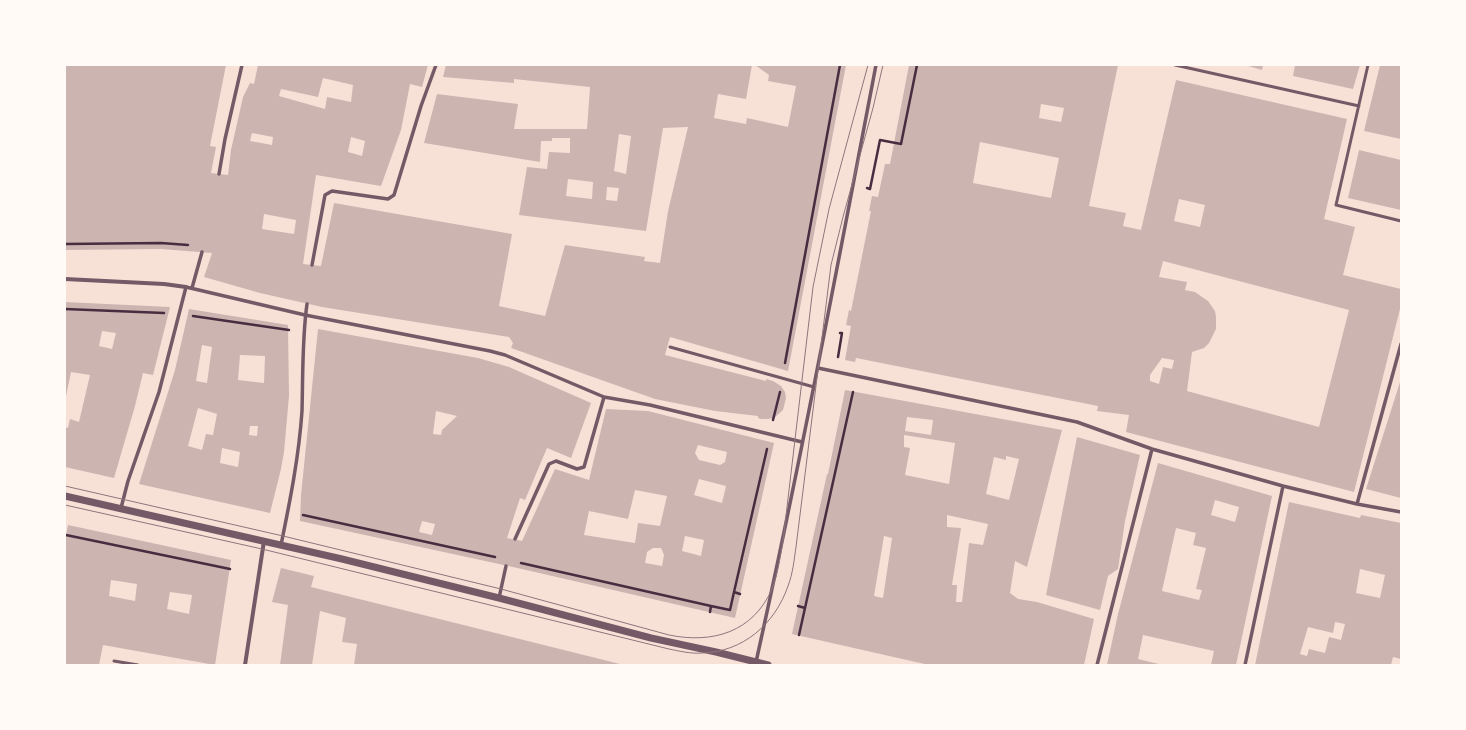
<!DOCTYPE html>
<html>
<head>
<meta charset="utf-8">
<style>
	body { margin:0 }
	#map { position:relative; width:1466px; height:730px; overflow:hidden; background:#f7e1d7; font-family:"Times New Roman",serif }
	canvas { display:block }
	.frame { position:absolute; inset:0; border:66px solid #fffaf5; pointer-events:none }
</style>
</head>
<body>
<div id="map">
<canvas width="1466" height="730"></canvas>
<div class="frame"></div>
</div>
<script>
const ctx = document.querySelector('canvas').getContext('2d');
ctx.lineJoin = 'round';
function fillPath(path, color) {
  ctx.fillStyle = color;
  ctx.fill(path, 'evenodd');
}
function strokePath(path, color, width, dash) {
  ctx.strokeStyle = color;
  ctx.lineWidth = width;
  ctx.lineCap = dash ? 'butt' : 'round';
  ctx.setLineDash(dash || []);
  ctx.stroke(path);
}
const building = new Path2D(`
	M 65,65 L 226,65 L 210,146 L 216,147 L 211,173 L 228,175 L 231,150 L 243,97 L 250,83 L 254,84 L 258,65 L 428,65 L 422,87 L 410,84 L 401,130 L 381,186 L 316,175 L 303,264 L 321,266 L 334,203 L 512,234 L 499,306 L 545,316 L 565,245 L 645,257 L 644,261 L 660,263 L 668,211 L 688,127 L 663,128 L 646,231 L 519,215 L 527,167 L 547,169 L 549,152 L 570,153 L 570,138 L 552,138 L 552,141 L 541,141 L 540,162 L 424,143 L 437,94 L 518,104 L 514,129 L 587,129 L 590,87 L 514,79 L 514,83 L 443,77 L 446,65 L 752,65 L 746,99 L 718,94 L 714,118 L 746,124 L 747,118 L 788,127 L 796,86 L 768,81 L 769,75 L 755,65 L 846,65 L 788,371 L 670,337 L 665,355 L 766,381 L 766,379 L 773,381 L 781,386 L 785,392 L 786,398 L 783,410 L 774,418 L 768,419 L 761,419 L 758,418 L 758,416 L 715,411 L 655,399 L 511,348 L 513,343 L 509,337 L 322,307 L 260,293 L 204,277 L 212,253 L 161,249 L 65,250 ZM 323,78 L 353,85 L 351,102 L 327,97 L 325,109 L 279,96 L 281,89 L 318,97 ZM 252,133 L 273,137 L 272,145 L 250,141 ZM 619,134 L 631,136 L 626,174 L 614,171 ZM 351,137 L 365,141 L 362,156 L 348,152 ZM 568,179 L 593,182 L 592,199 L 566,196 ZM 607,187 L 619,188 L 617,201 L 606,200 ZM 264,214 L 296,220 L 294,234 L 262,229 Z
	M 909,65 L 1118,65 L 1089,206 L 1126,213 L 1123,226 L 1141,230 L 1176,80 L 1347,119 L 1324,219 L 1355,227 L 1343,275 L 1401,289 L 1401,305 L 1354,492 L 1126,432 L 1129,415 L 1097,411 L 1098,406 L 856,358 L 855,362 L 845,360 L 851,326 L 846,325 L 849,310 L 851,311 L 871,211 L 869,211 L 872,196 L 878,197 L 885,164 L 890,164 ZM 1041,104 L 1064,108 L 1061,122 L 1039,118 ZM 980,142 L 1059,158 L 1051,198 L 973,183 ZM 1179,199 L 1205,205 L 1200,227 L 1174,221 ZM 1163,261 L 1349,310 L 1319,427 L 1187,391 L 1192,352 L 1204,348 L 1209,343 L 1216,329 L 1216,317 L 1215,311 L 1208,301 L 1195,292 L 1185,290 L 1187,282 L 1159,277 ZM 1162,358 L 1174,360 L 1172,369 L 1163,367 L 1159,384 L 1150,381 L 1150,375 Z
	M 1245,65 L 1263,65 L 1262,70 Z
	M 1295,65 L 1360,65 L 1353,89 L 1293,76 Z
	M 1380,65 L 1401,65 L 1401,139 L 1364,131 Z
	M 1359,150 L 1401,160 L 1401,210 L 1348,198 Z
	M 65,302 L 170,307 L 153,375 L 143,373 L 135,406 L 114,478 L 65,467 L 65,427 L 68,428 L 70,419 L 79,422 L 90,375 L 71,372 L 65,401 ZM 102,331 L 116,333 L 112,349 L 99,346 Z
	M 189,309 L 288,325 L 289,396 L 284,452 L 281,469 L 270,513 L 139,484 L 175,370 ZM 202,345 L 212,347 L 207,383 L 196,381 ZM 240,355 L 265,356 L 264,383 L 238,380 ZM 198,408 L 217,414 L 213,435 L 206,434 L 202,450 L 188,446 ZM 250,426 L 258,426 L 257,436 L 249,435 ZM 222,448 L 240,452 L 238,467 L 220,463 Z
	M 318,329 L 478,358 L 509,367 L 591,403 L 571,458 L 547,448 L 525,500 L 520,498 L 507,538 L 522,541 L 555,469 L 589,480 L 606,409 L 648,411 L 774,443 L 735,618 L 513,567 L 300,521 L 301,495 ZM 436,411 L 457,416 L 442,430 L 441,435 L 433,434 ZM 698,445 L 727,452 L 725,462 L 720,465 L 699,460 L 695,453 ZM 699,479 L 726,486 L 722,503 L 694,495 ZM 635,490 L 667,496 L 660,526 L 638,523 L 635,543 L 584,535 L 589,511 L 628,519 ZM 422,521 L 435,524 L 432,535 L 419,532 ZM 685,536 L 704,540 L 701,556 L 682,551 ZM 653,548 L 661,548 L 664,555 L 662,566 L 645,563 L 647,552 Z
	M 1401,379 L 1401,498 L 1366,489 Z
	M 845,390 L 1062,430 L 1027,567 L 1015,561 L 1010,593 L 1018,599 L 1037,602 L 1094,619 L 1084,665 L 929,665 L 792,634 L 827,474 L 828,474 ZM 907,417 L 933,420 L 931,435 L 905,431 ZM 904,435 L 955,443 L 949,484 L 905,475 L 910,448 L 904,447 ZM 1006,456 L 1019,459 L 1009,500 L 986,494 L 994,457 L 1006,460 ZM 947,515 L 988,524 L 983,545 L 969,543 L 962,602 L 956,602 L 957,585 L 952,585 L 961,528 L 947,527 ZM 884,536 L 892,538 L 883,598 L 874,596 Z
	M 1077,437 L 1140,455 L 1125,521 L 1118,569 L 1108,576 L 1100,610 L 1046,595 Z
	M 1158,463 L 1272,496 L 1236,665 L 1211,665 L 1214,651 L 1143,635 L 1138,659 L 1163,665 L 1107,665 L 1118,614 ZM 1215,500 L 1239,507 L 1235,522 L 1211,515 ZM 1176,528 L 1196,533 L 1193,545 L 1206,548 L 1196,589 L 1202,590 L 1199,600 L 1162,591 Z
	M 1289,502 L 1360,518 L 1361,515 L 1401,523 L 1401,659 L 1393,657 L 1391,665 L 1255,665 ZM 1360,569 L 1385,575 L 1380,598 L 1356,593 ZM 1335,622 L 1345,624 L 1341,640 L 1329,637 L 1325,653 L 1309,649 L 1307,656 L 1300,654 L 1308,627 L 1333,633 Z
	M 68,525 L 231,560 L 215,665 L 103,645 L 99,665 L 65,665 L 65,540 ZM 111,580 L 137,584 L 135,601 L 109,596 ZM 170,592 L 192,595 L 189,614 L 167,609 Z
	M 281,568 L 314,576 L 311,587 L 624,665 L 354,665 L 357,644 L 342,642 L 346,618 L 320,611 L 312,665 L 280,665 L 288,605 L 272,602 Z`);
const path = new Path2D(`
	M 867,188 L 870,189 L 880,140 L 901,144 L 917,65
	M 65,244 L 161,243 L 188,245
	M 65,309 L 164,313
	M 193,316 L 289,330
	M 838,357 L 842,333 L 840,333
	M 785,363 L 840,65
	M 773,420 L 780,392
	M 303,515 L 495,557
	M 66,535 L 230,569
	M 521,563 L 711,606
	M 734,592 L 767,449
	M 798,606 L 805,608 L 799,635
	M 805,608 L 853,392
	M 710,612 L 711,606 L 730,610 L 734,592 L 740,594`);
const service = new Path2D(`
	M 1175,65 L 1359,106
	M 1368,65 L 1336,205 L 1401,221
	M 670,347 L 814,387
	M 114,661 L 138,665`);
const pedestrian = new Path2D(`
	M 219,174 L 225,139 L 242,65
	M 312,265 L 325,195 L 332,191 L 388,199 L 394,195 L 421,106 L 436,65
	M 192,288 L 202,252
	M 818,368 L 1077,422 L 1152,449 L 1283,486 L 1357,504 L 1401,512
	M 1357,504 L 1401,344
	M 121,508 L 128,481 L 159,392 L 186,287 L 305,315 L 490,351 L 505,355 L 604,397 L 650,405 L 802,442
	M 515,539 L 549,464 L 556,461 L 577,469 L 584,467 L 604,397
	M 281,545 C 290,501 299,456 302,411 C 303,375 302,339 307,304
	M 499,598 L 506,566
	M 756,662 C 800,464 838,264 876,65
	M 1097,665 L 1152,449
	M 1245,665 L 1283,486`);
const minor = new Path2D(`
	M 65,279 L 164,284 L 186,287
	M 245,665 L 264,541`);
const tertiary = new Path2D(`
	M 65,496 L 342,559 L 499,598 L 651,638 L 716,652 L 768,665`);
const tram = new Path2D(`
	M 65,486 L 283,536 L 501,589 L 669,635 C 713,644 753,632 772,589 C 778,574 780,557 783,541 L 813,287 L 829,209 L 868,65
	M 65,505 L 262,549 L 669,649 C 679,651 691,654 702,653 C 743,652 775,624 788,586 C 793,573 794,560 796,547 L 831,265 L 843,217 L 873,108 L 883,65`);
fillPath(building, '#ccb4b1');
strokePath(path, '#4a2c40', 2.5);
strokePath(service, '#755966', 3);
strokePath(pedestrian, '#755966', 3.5);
strokePath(minor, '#755966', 4);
strokePath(tertiary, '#755966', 7);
strokePath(tram, '#8f747c', 1);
</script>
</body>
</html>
